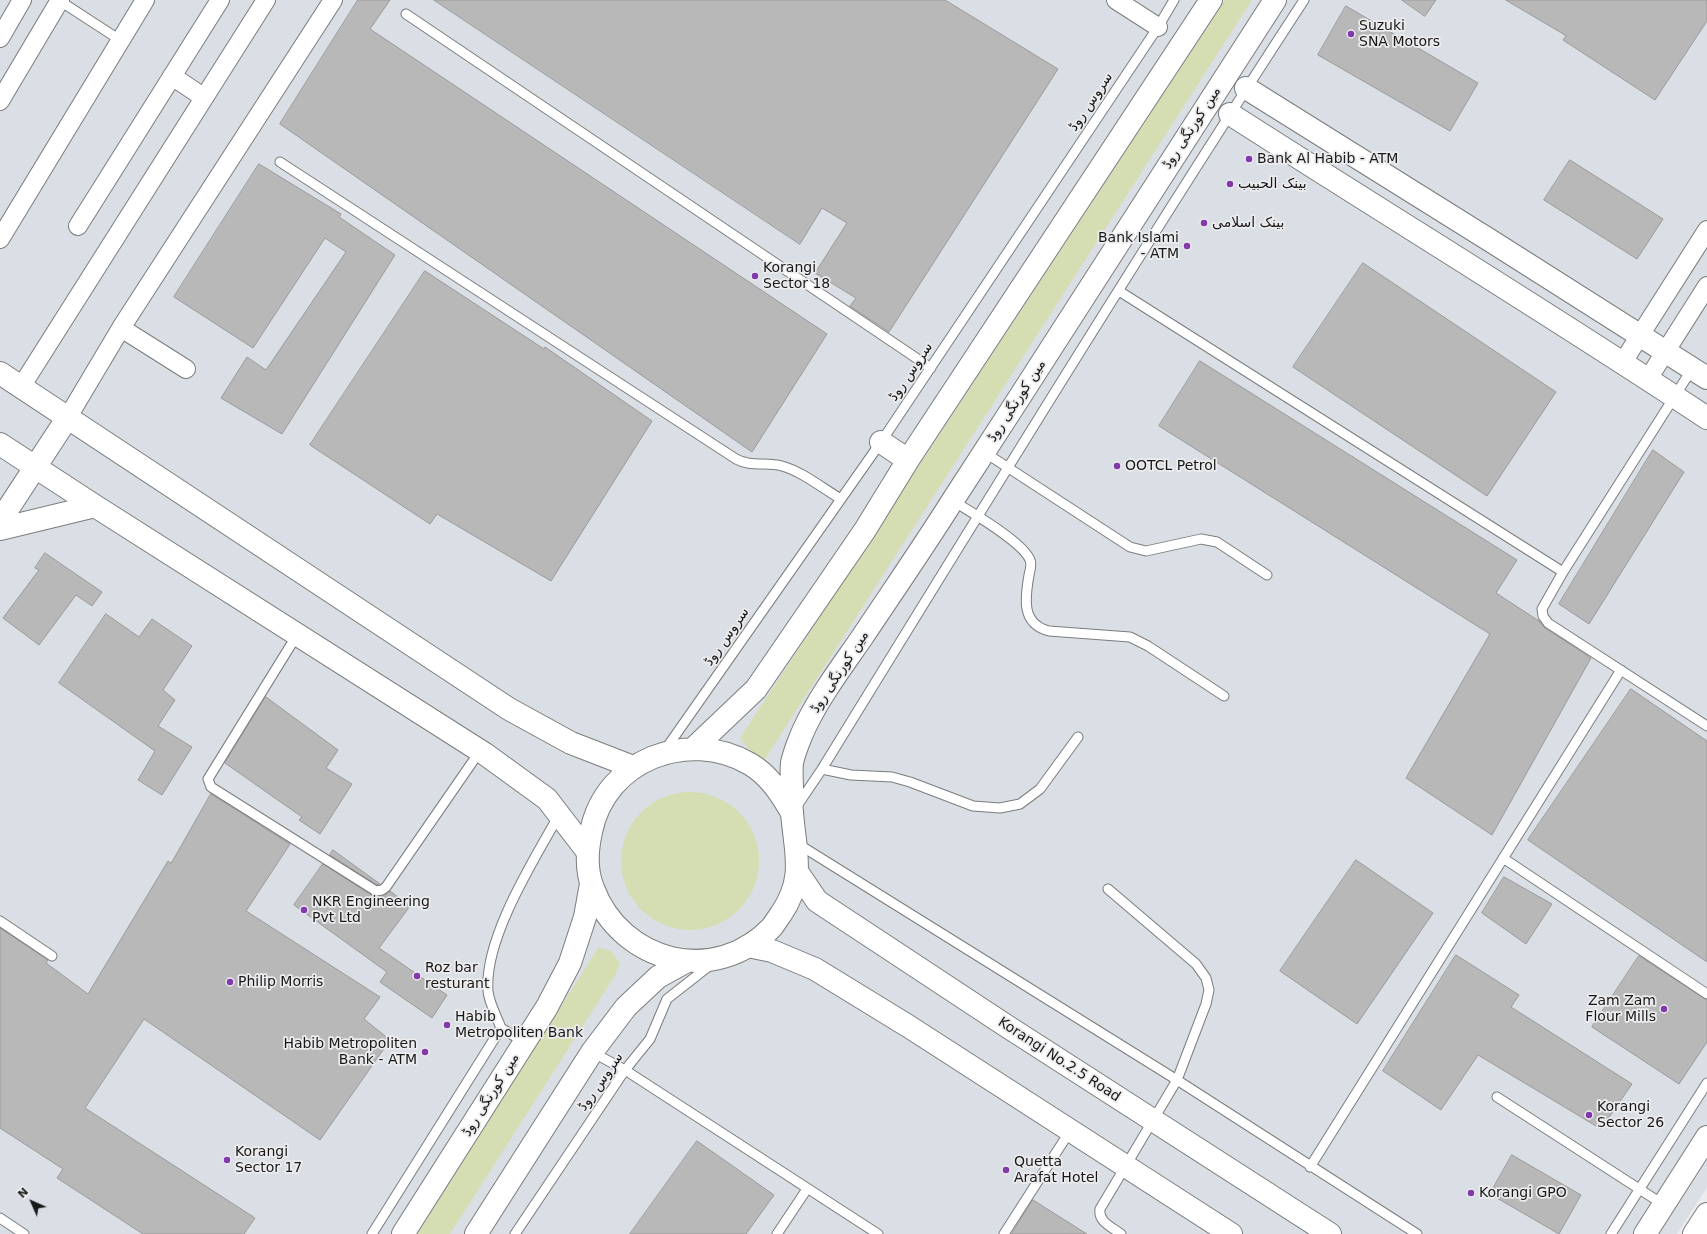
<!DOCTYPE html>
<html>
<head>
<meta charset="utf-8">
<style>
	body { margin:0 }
	#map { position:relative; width:1707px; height:1234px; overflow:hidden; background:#ececee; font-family:"DejaVu Sans",sans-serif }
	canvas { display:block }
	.north { position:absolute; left:12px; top:1182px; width:40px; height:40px; -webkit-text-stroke:3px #ececee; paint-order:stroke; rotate:315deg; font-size:11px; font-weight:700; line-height:16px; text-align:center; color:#171818 }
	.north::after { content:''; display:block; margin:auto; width:14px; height:18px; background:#171818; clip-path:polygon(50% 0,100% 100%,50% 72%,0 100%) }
</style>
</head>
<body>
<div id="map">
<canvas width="1707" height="1234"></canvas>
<div class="north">N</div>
</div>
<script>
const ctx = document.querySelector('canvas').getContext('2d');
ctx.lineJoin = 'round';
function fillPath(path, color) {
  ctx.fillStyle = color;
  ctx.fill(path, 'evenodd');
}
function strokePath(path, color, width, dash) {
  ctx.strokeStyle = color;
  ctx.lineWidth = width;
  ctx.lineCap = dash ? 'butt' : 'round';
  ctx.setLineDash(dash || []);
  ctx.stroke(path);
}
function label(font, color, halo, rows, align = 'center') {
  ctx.font = font + ' "DejaVu Sans","Noto Naskh Arabic",sans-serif';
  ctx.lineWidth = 3.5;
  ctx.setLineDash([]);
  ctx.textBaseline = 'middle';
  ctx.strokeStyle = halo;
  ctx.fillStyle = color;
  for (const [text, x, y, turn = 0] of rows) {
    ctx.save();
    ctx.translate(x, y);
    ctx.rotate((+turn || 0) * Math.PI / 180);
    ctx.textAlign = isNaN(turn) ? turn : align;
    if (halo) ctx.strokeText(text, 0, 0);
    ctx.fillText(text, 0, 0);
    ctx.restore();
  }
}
const built = new Path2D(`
	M 0,0 L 1707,0 L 1707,1187 L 1677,1234 L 0,1234 Z`);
const green = new Path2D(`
	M 1225,0 L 1252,0 L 765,759 C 753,754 747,748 740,738 Z
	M621 861a69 69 0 1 1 138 0a69 69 0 1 1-138 0Z
	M 598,948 C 612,949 613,952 620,964 L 616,974 L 450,1234 L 417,1234 Z`);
const building = new Path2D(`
	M 358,0 L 390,0 L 370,29 L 827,334 L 752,452 L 280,124 Z
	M 434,0 L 945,0 L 1058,69 L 889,332 L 850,306 L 856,298 L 815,273 L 847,223 L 822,208 L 800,244 Z
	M 1402,0 L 1436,0 L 1425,16 Z
	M 1506,0 L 1707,0 L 1707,21 L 1655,100 L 1563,40 L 1566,36 Z
	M 1346,6 L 1478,83 L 1450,131 L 1318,55 Z
	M 1570,160 L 1663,219 L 1637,259 L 1544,200 Z
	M 259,164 L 341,214 L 339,217 L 395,255 L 282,434 L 221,398 L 247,357 L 266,370 L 346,252 L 325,238 L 253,348 L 174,297 Z
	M 1363,263 L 1556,392 L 1487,496 L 1293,367 Z
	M 425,271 L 544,349 L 545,347 L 652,421 L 551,581 L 437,514 L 430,524 L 310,445 Z
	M 1200,361 L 1517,560 L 1496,593 L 1539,621 L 1545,628 L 1591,658 L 1492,835 L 1406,778 L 1490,634 L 1159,426 Z
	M 1653,450 L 1684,472 L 1589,624 L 1559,604 Z
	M 45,553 L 102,592 L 92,606 L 76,595 L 39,645 L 3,618 L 39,570 L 35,568 Z
	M 106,614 L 139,637 L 152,619 L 192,646 L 163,690 L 175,700 L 158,726 L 192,747 L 162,795 L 138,780 L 155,751 L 59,683 Z
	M 1631,689 L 1707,741 L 1707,962 L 1528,840 Z
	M 266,697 L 338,750 L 326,768 L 352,784 L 320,834 L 299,820 L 302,817 L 225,763 Z
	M 211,794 L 290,844 L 246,911 L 380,997 L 364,1019 L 390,1040 L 320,1140 L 144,1019 L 85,1108 L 255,1218 L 244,1234 L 143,1234 L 57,1178 L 63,1169 L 0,1128 L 0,928 L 48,960 L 46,963 L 88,994 L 168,861 L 171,863 Z
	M 333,850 L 380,884 L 377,885 L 330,855 Z
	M 1356,860 L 1433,913 L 1357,1024 L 1280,971 Z
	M 323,864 L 373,896 L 383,896 L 390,891 L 410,906 L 379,948 L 447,995 L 432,1018 L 380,982 L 387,972 L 294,905 Z
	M 1504,877 L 1552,904 L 1526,944 L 1482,913 Z
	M 1456,955 L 1519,995 L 1511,1007 L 1632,1084 L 1601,1129 L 1478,1055 L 1441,1110 L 1383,1071 Z
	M 1639,956 L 1707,1000 L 1707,1042 L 1679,1084 L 1592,1027 Z
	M 697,1141 L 774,1195 L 746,1234 L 630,1234 Z
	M 1512,1155 L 1581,1195 L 1559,1234 L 1490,1194 Z
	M 1033,1200 L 1087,1234 L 1012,1234 Z`);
const service = new Path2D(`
	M 60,1 L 120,40
	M 406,14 L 931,368
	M 280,162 L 736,459 C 750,467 766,462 782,466 C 803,472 822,488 841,499
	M 1119,291 L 1563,572 L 1542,609 L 1543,616 L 1548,623 L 1707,726
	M 984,452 L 1130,547 L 1146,551 L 1201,539 L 1217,542 L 1267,575
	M 953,501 C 971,512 1023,542 1030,560 C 1032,564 1030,571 1029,575 C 1025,598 1021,624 1049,631 L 1130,637 L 1148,646 L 1224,696
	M 1563,572 L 1692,369
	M 297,635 L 208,779 L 211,787 L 376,891 L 382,890 L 386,887 L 480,751
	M 665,750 L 881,442 L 1158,27 L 1174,0
	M 822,769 L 851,775 L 892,777 L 910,782 L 973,806 L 1000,808 L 1020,804 L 1040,789 L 1078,737
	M 797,806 L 822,769 C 981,511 1139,253 1304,0
	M 798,844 L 1177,1080 L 1417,1234
	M 1503,858 L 1707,994
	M 1108,889 L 1196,964 L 1206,978 L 1209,990 L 1206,1004 L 1177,1080 L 1100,1209 C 1098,1222 1112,1227 1121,1234
	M 0,921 L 52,956
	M 501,1028 C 497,1017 489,1003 488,991 C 484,938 534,860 559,815
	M 592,1052 L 625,1070 L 878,1234
	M 1497,1097 L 1664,1205
	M 1310,1167 L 1621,670
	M 0,1218 L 24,1234
	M 372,1234 L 501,1028 L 524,1042
	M 515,1234 L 625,1070 L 650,1039 L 667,999 L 713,963
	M 777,1234 L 807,1189
	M 1004,1234 L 1070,1131
	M 1611,1234 L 1707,1083`);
const minor = new Path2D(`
	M 1116,0 L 1158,27
	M 0,38 L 22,0
	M 172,76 L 203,97
	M 0,101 L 60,0
	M 78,226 L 220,0
	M 0,239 L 145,0
	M 121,328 L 186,369
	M 1623,362 L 1707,230
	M 1648,379 L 1707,286
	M 21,387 L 266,0
	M 68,417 L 121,328 L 333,0`);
const tertiary = new Path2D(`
	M 1246,88 L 1491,241 L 1707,378
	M 1230,114 C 1389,216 1550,314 1707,418
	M 0,373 L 509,709 L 571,743 L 633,767
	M 0,444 L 95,506 L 485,754 L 547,799 L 587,851
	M 0,521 L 68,417
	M 0,529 L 95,506
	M 1645,1234 L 1707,1137
	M 1694,1234 L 1707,1214`);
const secondary = new Path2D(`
	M 798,873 L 817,901 L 1005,1025 L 1330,1234
	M 748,946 L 772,951 L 815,969 L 908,1026 L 1231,1234`);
const primary = new Path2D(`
	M 881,442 L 908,460
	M 694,748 L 756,689 L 865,530 L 908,460 L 1211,0
	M 792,813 C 781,794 769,775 750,764 C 688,728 605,760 591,832 C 587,850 586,871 593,888 C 621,963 715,987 772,927 C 775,923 778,918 781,914 C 806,877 795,853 792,812 C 791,804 792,796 792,788 C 792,780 791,771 792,763 C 794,753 801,735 806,725 C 821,694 843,665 863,636 C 893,591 924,546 953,500 C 1061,334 1167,167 1275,0
	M 403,1234 L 547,1007 L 570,963 L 585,917 L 591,884
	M 476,1234 L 592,1052 L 626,1007 L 658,977 L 687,961`);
const markers = [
	[1351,34,4,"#8239ac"],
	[1249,159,4,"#8239ac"],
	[1230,184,4,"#8239ac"],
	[1204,223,4,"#8239ac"],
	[1187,246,4,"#8239ac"],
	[755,276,4,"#8239ac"],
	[1117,466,4,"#8239ac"],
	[304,910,4,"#8239ac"],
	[417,976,4,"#8239ac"],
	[230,982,4,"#8239ac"],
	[1664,1009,4,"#8239ac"],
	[447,1025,4,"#8239ac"],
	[425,1052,4,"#8239ac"],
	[1589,1115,4,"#8239ac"],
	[227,1160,4,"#8239ac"],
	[1006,1170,4,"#8239ac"],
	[1471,1193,4,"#8239ac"]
];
const poiNames = [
	["Suzuki",1359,26],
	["SNA Motors",1359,42],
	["Bank Al Habib - ATM",1257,159],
	["بينک الحبيب",1238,184],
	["بینک اسلامی",1212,223],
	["Bank Islami",1179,238,"right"],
	["- ATM",1179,254,"right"],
	["Korangi",763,268],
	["Sector 18",763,284],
	["OOTCL Petrol",1125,466],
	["NKR Engineering",312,902],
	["Pvt Ltd",312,918],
	["Roz bar",425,968],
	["resturant",425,984],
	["Philip Morris",238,982],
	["Zam Zam",1656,1001,"right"],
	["Flour Mills",1656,1017,"right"],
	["Habib",455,1017],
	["Metropoliten Bank",455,1033],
	["Habib Metropoliten",417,1044,"right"],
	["Bank - ATM",417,1060,"right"],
	["Korangi",1597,1107],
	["Sector 26",1597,1123],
	["Korangi",235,1152],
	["Sector 17",235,1168],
	["Quetta",1014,1162],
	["Arafat Hotel",1014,1178],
	["Korangi GPO",1479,1193]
];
const streetNames = [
	["سروس روڈ",1091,102,-56],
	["مین کورنگی روڈ",1192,128,-57],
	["سروس روڈ",911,372,-56],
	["مین کورنگی روڈ",1017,401,-57],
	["سروس روڈ",727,637,-55],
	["مین کورنگی روڈ",840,672,-57],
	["Korangi No.2.5 Road",1059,1060,33],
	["سروس روڈ",601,1082,-55],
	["مین کورنگی روڈ",491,1095,-58]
];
fillPath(built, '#dadfe6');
fillPath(green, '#d5deb3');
fillPath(building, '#b9b8b9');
strokePath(building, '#9b9a9b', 1);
strokePath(service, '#7b7c7d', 11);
strokePath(minor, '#7b7c7d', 20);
strokePath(tertiary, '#7b7c7d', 24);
strokePath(secondary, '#7b7c7d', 24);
strokePath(primary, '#7b7c7d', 24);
strokePath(service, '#fff', 9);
strokePath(minor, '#fff', 18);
strokePath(tertiary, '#fff', 22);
strokePath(secondary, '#fff', 22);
strokePath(primary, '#fff', 22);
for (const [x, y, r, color] of markers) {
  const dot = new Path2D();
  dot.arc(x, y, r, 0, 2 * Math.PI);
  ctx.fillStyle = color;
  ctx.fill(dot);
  strokePath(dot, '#ececee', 1.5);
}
label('14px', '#171818', '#ececee', poiNames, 'left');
label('14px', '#171818', '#ececee', streetNames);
</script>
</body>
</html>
